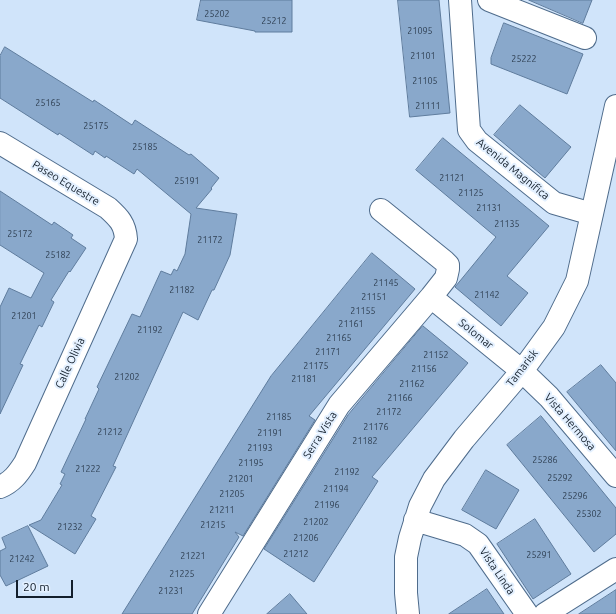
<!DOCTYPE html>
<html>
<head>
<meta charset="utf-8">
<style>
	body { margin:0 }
	#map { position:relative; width:616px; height:614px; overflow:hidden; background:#d0e4fa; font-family:Ubuntu,sans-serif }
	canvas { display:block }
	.scale { position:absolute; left:16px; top:580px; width:57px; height:18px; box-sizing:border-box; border:2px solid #131f2c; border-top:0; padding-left:5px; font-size:12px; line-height:14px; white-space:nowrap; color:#131f2c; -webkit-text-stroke:3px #e3f0ff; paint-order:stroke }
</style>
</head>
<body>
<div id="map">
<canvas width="616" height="614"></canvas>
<div class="scale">20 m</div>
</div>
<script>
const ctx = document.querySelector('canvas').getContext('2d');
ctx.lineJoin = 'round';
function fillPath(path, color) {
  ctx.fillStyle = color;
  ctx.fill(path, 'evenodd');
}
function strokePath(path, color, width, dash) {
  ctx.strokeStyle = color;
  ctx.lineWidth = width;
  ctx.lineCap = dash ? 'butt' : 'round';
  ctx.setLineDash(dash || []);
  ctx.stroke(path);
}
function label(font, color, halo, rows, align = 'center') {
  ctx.font = font + ' Ubuntu,sans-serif';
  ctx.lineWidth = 4;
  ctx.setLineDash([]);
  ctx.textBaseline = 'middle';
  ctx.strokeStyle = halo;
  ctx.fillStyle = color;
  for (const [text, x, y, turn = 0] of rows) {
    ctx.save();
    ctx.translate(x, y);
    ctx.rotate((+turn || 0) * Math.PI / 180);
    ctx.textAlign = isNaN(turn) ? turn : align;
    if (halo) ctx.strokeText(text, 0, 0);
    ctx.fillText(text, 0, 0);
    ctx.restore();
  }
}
const building = new Path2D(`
	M 201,0 L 292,0 L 292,32 L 255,32 L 255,31 L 197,20 Z
	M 398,0 L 439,0 L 450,113 L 410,117 Z
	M 529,0 L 592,0 L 583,23 Z
	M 504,23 L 583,54 L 567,94 L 491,64 L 491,58 Z
	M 5,47 L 93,102 L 94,100 L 132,125 L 135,120 L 189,155 L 191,154 L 219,178 L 211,188 L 212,189 L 196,208 L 237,214 L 230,255 L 214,290 L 212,290 L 198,320 L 183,312 L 113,466 L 116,467 L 91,516 L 96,519 L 75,554 L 29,525 L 41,520 L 62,485 L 60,484 L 65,474 L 61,472 L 86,419 L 85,419 L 99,389 L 97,387 L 132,314 L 140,317 L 161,271 L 171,275 L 174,269 L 177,271 L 185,254 L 191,214 L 137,169 L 134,174 L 106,156 L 105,158 L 95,151 L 93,155 L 59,133 L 58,135 L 0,98 L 0,56 Z
	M 520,105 L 571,147 L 545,178 L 494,135 Z
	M 443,138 L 549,226 L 507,276 L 528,293 L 501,326 L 455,287 L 496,237 L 416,170 Z
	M 0,191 L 52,225 L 54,222 L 73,235 L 71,238 L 86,248 L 70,272 L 69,271 L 51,300 L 54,302 L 42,327 L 39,325 L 20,364 L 23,365 L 0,414 L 0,307 L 9,288 L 31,298 L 44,273 L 0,245 Z
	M 372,253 L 415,289 L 309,416 L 315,420 L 243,536 L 235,532 L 239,537 L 192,614 L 122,614 L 271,376 Z
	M 423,326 L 468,363 L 372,477 L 378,481 L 314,582 L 264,549 L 348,415 Z
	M 601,365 L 616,383 L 616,451 L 567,392 Z
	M 541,416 L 616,508 L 616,534 L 594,552 L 507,445 Z
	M 486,470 L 519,490 L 496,529 L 462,510 Z
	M 535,519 L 571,574 L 533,599 L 497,544 Z
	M 28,526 L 48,566 L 6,586 L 0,575 L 0,551 L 6,548 L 2,538 Z
	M 487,589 L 504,614 L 449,614 Z
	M 616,590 L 616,614 L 579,614 Z
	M 290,594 L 307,614 L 267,614 Z`);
const minor = new Path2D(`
	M 460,0 L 469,130 L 477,141 L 554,203 L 592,214
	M 489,0 L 585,38
	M 0,143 L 108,208 C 119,218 125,224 126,239 L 25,463 C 18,474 12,482 0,487
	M 431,297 L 522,371 L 549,397 L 616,476
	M 415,520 L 465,535 L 478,544 L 527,614
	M 209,614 L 339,405 L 431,297 L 446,278 L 448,269 L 448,265 L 444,261 L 381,210
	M 408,614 L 406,593 L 406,557 L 410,538 L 420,506 L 434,479 L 464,439 L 522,371 L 554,327 L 577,281 L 616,106
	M 545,614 L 616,569`);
const numberNames = [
	["25202",217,14],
	["25212",274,21],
	["21095",420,31],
	["21101",423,56],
	["25222",524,59],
	["21105",425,81],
	["25165",48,103],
	["21111",428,106],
	["25175",96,126],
	["25185",145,147],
	["21121",452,178],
	["25191",187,181],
	["21125",471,193],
	["21131",489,208],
	["21135",507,224],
	["25172",20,234],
	["21172",210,240],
	["25182",58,255],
	["21145",386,283],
	["21182",182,290],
	["21142",487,295],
	["21151",374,297],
	["21155",363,311],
	["21201",24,316],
	["21161",351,324],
	["21192",150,330],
	["21165",339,338],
	["21171",328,352],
	["21152",436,355],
	["21175",316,366],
	["21156",424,369],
	["21202",127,377],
	["21181",304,379],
	["21162",412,384],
	["21166",400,398],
	["21172",389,412],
	["21185",279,417],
	["21176",376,427],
	["21212",110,432],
	["21191",270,433],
	["21182",365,441],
	["21193",260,448],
	["25286",545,460],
	["21195",251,463],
	["21222",88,469],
	["21192",347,472],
	["25292",560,478],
	["21201",241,479],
	["21194",336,489],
	["21205",232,494],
	["25296",575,496],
	["21196",327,505],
	["21211",222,510],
	["25302",589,514],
	["21202",316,522],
	["21215",213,525],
	["21232",70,527],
	["21206",306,538],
	["21212",296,554],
	["25291",539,555],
	["21221",193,556],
	["21242",22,559],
	["21225",182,574],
	["21231",171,591]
];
const streetNames = [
	["Avenida Magnifica",513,169,39],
	["Paseo Equestre",66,183,31],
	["Solomar",476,334,39],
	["Calle Olivia",70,363,-65],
	["Tamarisk",522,368,-52],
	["Vista Hermosa",570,422,49],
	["Serra Vista",320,435,-58],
	["Vista Linda",497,571,56]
];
fillPath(building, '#89a8cb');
strokePath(building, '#5f7c9d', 1);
strokePath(minor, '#4f6c8c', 24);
strokePath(minor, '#fff', 22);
label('9px', '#304154', null, numberNames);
label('11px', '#131f2c', '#e3f0ff', streetNames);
</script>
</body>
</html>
